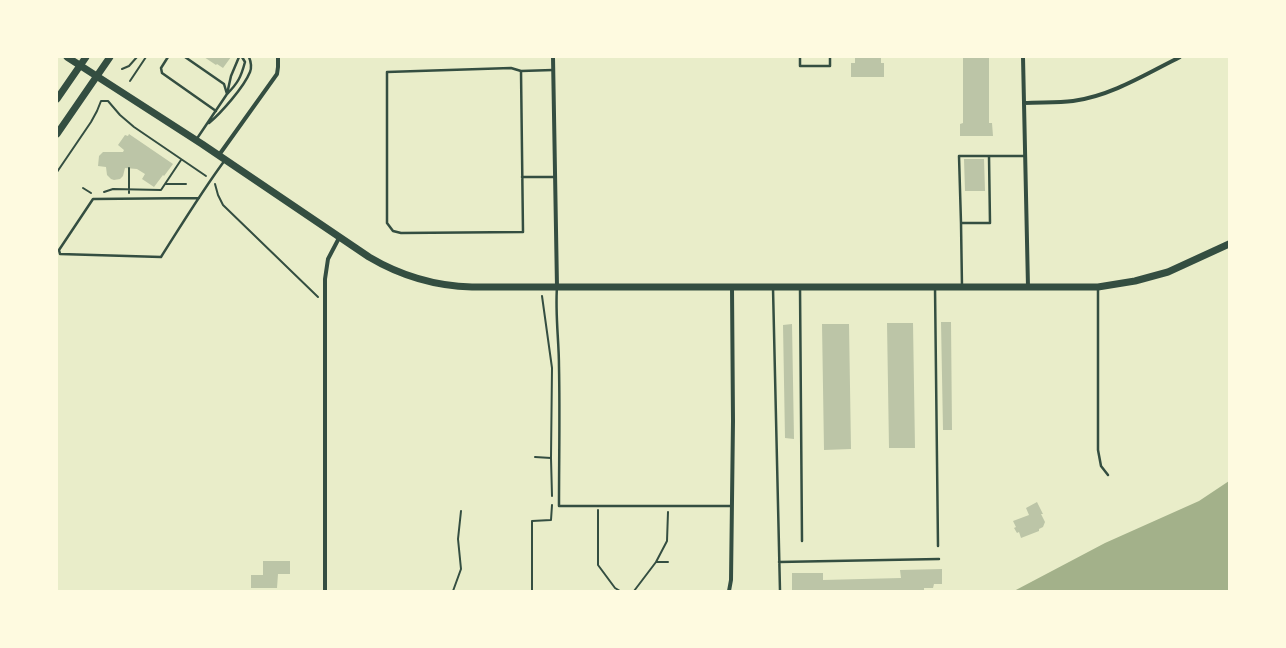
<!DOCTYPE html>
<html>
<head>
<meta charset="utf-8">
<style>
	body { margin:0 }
	#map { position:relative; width:1286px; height:648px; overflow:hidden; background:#e9edc9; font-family:"Roboto Condensed",sans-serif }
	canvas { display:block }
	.frame { position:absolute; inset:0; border:58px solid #fefae0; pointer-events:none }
</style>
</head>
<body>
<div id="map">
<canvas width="1286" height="648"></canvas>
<div class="frame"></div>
</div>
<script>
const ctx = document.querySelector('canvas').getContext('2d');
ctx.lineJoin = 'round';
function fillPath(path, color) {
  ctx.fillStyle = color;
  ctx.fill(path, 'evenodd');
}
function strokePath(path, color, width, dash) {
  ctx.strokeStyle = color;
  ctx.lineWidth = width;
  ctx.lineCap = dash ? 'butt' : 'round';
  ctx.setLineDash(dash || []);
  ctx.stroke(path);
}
const water = new Path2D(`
	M 1229,481 L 1229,591 L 1014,591 L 1105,543 L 1199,501 Z`);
const building = new Path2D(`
	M 204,57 L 231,57 L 223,68 L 217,64 L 216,65 Z
	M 855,57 L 881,57 L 881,63 L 884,63 L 884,77 L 851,77 L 851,63 L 855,63 Z
	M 963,57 L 989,57 L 989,123 L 992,123 L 993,136 L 960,136 L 960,124 L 963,123 Z
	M 129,134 L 173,164 L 164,176 L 163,175 L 154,187 L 142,179 L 145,174 L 137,169 L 125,168 L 123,176 L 120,179 L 114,180 L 111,179 L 107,175 L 106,167 L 98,166 L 99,156 L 103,152 L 123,152 L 124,150 L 118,145 L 125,135 L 128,136 Z
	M 964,159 L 984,159 L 985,191 L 965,191 Z
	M 941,322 L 951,322 L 952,430 L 943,430 Z
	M 887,323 L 913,323 L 915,448 L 889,448 Z
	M 792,324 L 794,439 L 785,438 L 783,325 Z
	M 822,324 L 849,324 L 851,449 L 824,450 Z
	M 1037,502 L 1043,514 L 1041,514 L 1045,522 L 1043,527 L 1039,529 L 1039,531 L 1021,538 L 1019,532 L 1017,533 L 1014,528 L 1016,527 L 1013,521 L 1029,515 L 1026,508 Z
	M 263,561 L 290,561 L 290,574 L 278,574 L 277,588 L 251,588 L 251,575 L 263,575 Z
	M 942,569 L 942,584 L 934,584 L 933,588 L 924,588 L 924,591 L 792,591 L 792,573 L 823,573 L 823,580 L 901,578 L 900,570 Z`);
const path = new Path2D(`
	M 122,69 L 129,66 L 137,57
	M 130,81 L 146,57
	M 57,172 L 91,122 L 97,111 L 101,101 L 108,101 L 120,115 L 134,127 L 206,176
	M 165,184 L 186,184
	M 215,184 L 218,195 L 223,205 L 318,297
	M 83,188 L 91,193
	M 104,192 L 113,189 L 161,190 L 181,160
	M 129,193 L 129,168
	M 542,296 L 552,368 L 551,458
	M 535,457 L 551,458 L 552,496
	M 598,510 L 598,565 L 615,588 L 620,591
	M 656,562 L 667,541 L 668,512
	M 453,591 L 461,569 L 458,539 L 461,511
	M 532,591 L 532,521 L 551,520 L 552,505
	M 634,591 L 656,562 L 668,562`);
const service = new Path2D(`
	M 168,57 L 161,68 L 162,73 L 216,111
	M 185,57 L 224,84 L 227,94 L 196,140
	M 800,57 L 800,66 L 830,66 L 830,57
	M 521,71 L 523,232 L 401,233 L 393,231 L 387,223 L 387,72 L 511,68 L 521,71 L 553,70
	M 227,94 C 238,83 241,77 245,62 L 242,57
	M 227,94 L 231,76 L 239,57
	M 209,123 C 221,113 244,87 250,72 C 252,67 251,62 249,57
	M 522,177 L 555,177
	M 199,198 L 93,199 L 59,250 L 60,254 L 161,257 C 182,224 202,191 225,160
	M 961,223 L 959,156 L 989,156
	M 557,287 C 555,314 559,341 559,367 C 560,413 559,460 559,506 L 731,506
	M 800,287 L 802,541
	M 935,287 L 938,546
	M 962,287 L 961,223 L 990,223 L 989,156 L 1025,156
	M 1098,287 L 1098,450 L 1101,466 L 1108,475
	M 773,288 L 780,591
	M 779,562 L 939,559`);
const minor = new Path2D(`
	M 553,57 L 557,287
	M 1023,57 L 1028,287
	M 1024,103 C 1040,102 1057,103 1073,101 C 1111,96 1146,74 1180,57
	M 219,155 L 277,74 L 278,67 L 278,57
	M 325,591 L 325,279 L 328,259 L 339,238
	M 729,591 L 731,580 L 733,421 L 732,288`);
const tertiary = new Path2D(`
	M 67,57 L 202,144 L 369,257 C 401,276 434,286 472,287 L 1098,287 L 1135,281 L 1168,272 L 1229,244`);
const secondary = new Path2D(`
	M 57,99 L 86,57
	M 57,134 L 110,57`);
fillPath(water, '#a3b18a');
fillPath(building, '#bcc5a7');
strokePath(path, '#344e41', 2);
strokePath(service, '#344e41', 2.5);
strokePath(minor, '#344e41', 4);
strokePath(tertiary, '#344e41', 7);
strokePath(secondary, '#344e41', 7);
</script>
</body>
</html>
